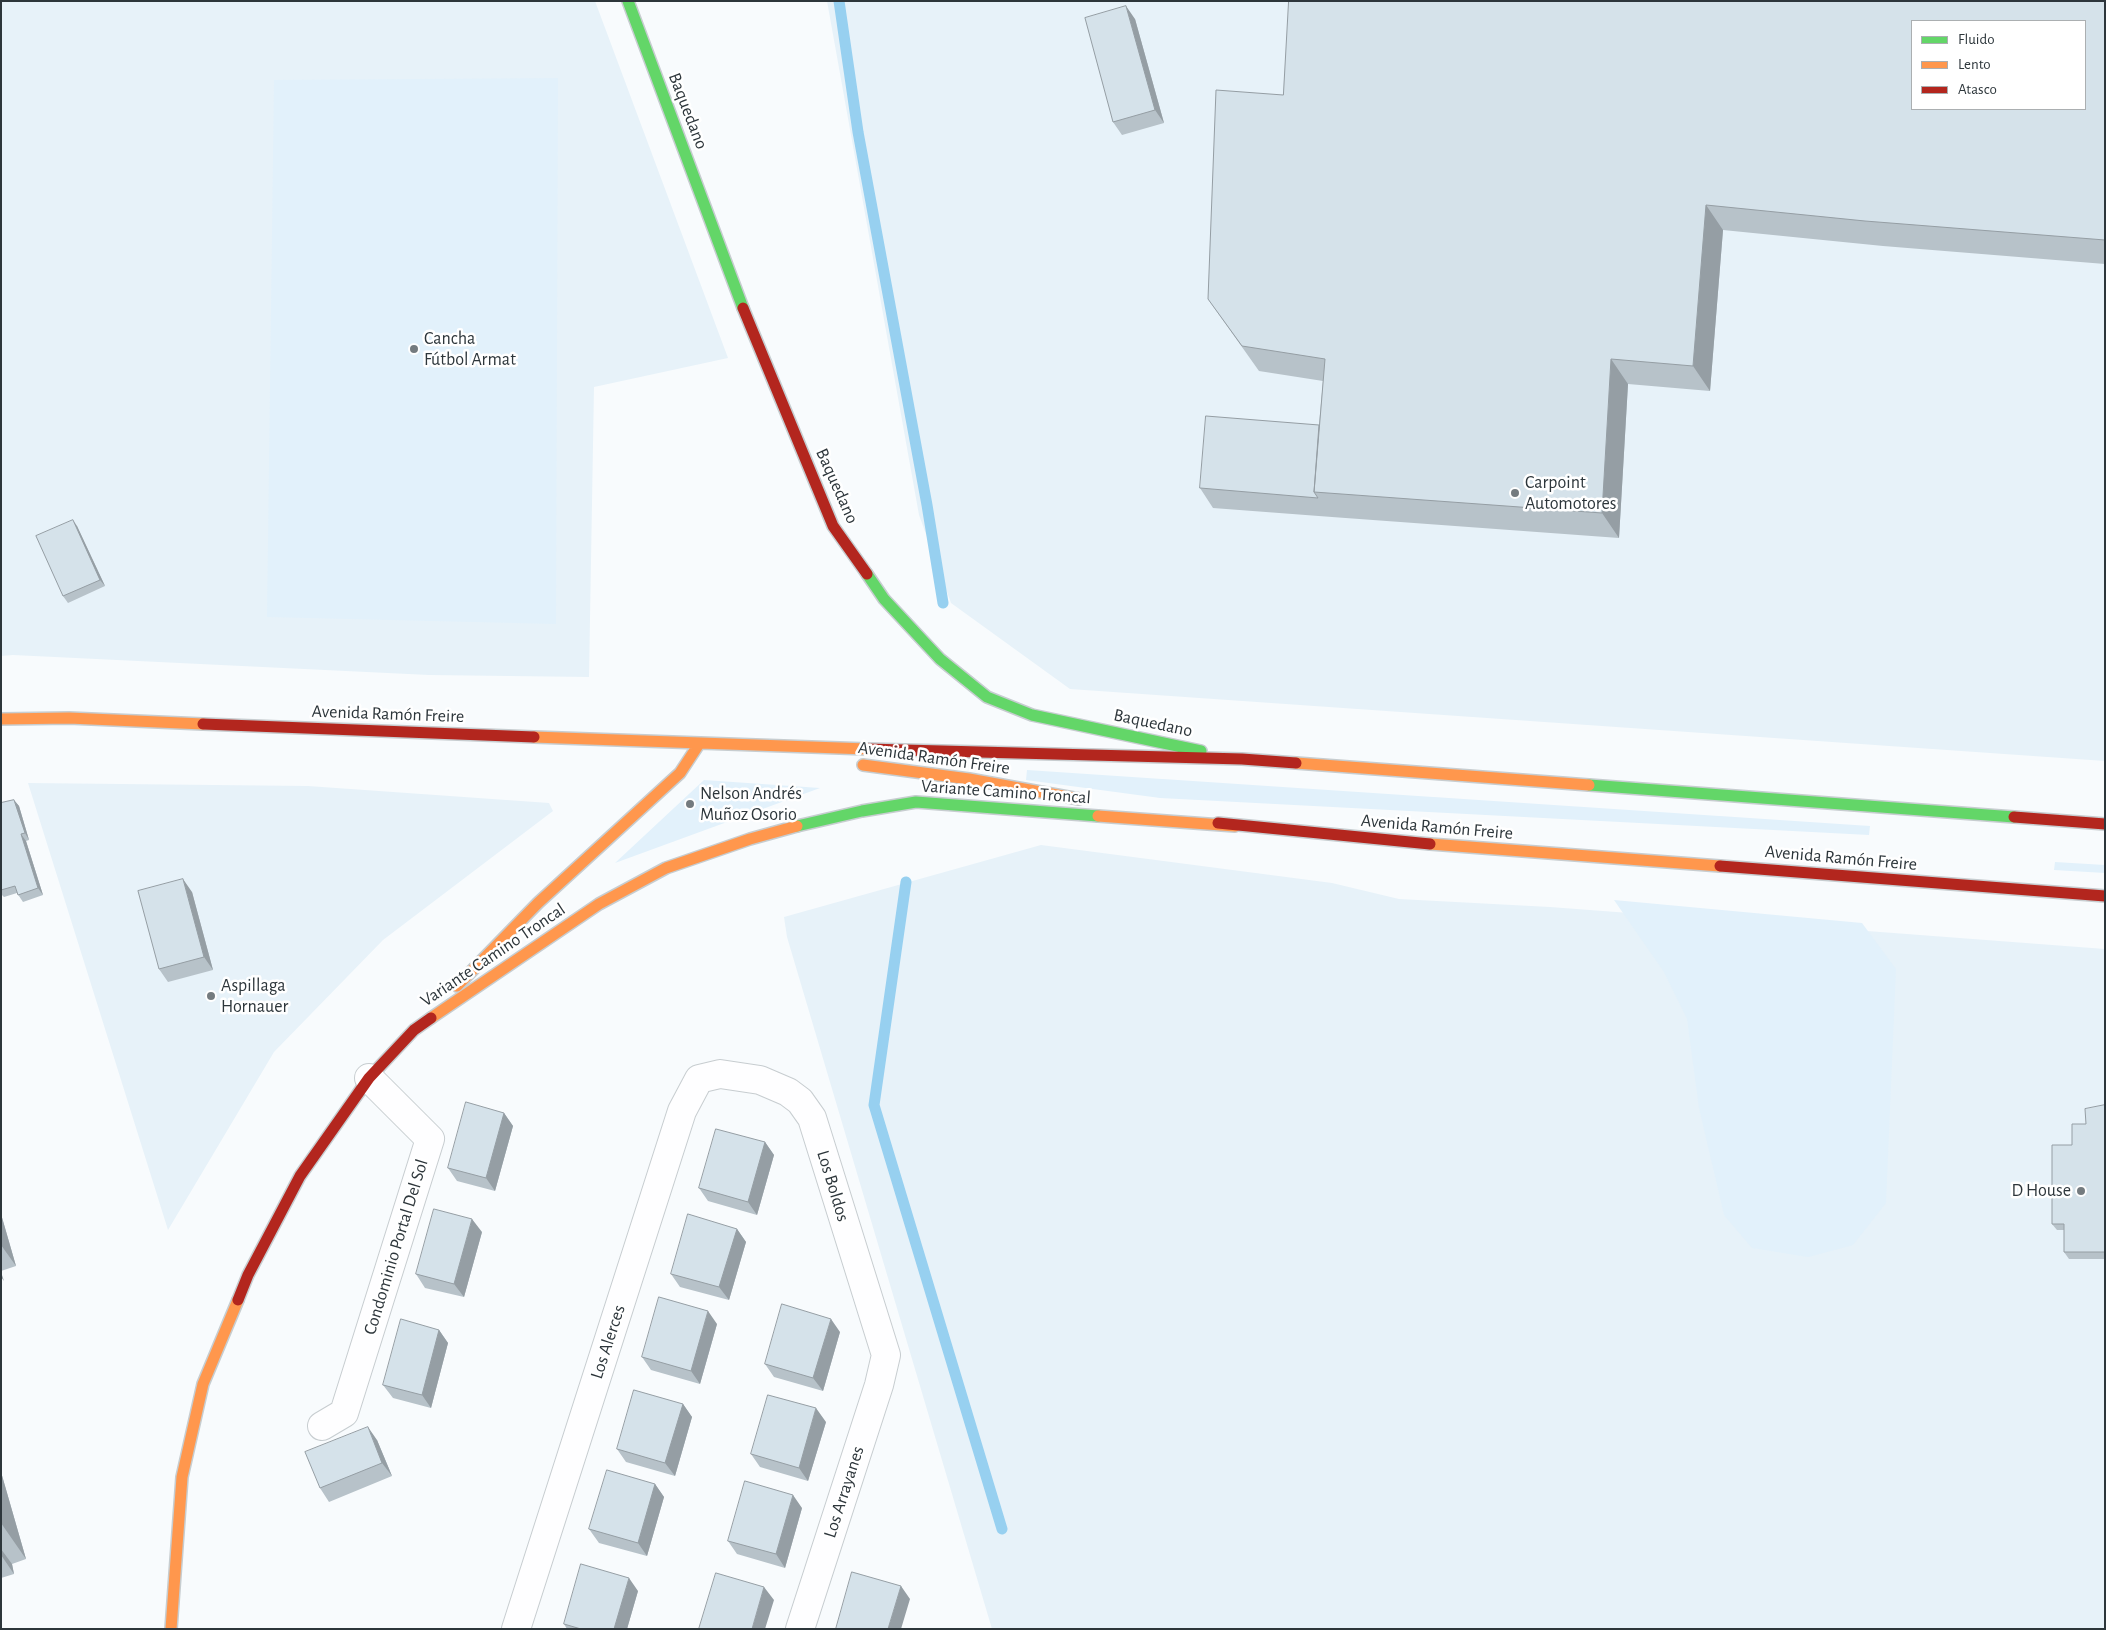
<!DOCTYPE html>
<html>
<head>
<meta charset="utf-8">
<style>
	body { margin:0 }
	#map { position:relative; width:2106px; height:1630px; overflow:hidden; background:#f8fbfd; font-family:"Alegreya Sans",sans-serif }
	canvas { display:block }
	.frame { position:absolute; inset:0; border:2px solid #2d363b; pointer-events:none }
	.legend { position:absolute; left:1911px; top:20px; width:175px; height:90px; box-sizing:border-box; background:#fff; border:1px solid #abafb1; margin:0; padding:6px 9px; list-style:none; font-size:15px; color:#2d363b }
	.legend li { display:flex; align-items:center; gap:10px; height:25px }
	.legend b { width:25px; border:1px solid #abafb1 }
</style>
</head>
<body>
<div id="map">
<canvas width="2106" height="1630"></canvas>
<div class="frame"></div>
<ul class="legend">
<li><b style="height:6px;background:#63d668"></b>Fluido</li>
<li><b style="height:6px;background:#ff974d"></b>Lento</li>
<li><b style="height:6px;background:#b3261e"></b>Atasco</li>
</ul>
</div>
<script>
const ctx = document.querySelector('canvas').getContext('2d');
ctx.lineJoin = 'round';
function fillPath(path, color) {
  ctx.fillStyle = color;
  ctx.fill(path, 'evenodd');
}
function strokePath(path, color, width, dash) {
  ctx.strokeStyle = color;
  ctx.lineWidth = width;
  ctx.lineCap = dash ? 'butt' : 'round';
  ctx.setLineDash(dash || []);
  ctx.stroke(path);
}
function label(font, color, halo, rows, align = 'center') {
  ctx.font = font + ' "Alegreya Sans",sans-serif';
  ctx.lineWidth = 5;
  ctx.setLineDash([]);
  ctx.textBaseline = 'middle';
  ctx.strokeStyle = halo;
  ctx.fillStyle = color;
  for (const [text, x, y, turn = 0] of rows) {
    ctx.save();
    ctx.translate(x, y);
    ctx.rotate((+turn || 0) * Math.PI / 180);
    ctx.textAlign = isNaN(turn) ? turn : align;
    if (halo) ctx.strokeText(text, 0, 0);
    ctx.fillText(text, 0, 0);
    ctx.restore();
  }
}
const built = new Path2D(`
	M 1,1 L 595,1 L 728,358 L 594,387 L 589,677 L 429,675 L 13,655 L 1,656 Z
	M 827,1 L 2105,1 L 2105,761 L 1070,689 L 951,603 L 919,515 ZM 1912,21 L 2085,21 L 2085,109 L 1912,109 Z
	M 28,783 L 308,786 L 549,803 L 553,811 L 383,940 L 274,1052 L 168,1230 Z
	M 1041,845 L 1332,883 L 1399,899 L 1550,907 L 2105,949 L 2105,1629 L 992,1629 L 787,937 L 784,917 Z`);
const green = new Path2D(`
	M 558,78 L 556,624 L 267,617 L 274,80 Z
	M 1027,770 L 1870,826 L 1869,835 L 1160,798 L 1026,780 Z
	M 704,780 L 820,788 L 615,863 Z
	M 2055,862 L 2105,865 L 2105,873 L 2054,870 Z
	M 1614,900 L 1862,923 L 1896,969 L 1886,1203 L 1853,1245 L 1808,1257 L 1752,1248 L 1724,1215 L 1699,1108 L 1687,1019 L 1664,972 Z`);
const stream = new Path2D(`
	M 839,1 L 858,132 L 927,505 L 943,603
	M 906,882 L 874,1105 L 1002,1529`);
const street = new Path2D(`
	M 322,1426 L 344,1413 L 430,1139 L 369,1078
	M 516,1629 L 682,1111 L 699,1079 L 720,1074 L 760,1080 L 788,1092 L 800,1101 L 812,1118 L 886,1355 L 879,1385 L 800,1629`);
const fast = new Path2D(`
	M 628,1 L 743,308
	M 867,574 L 884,599 L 940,659 L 987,697 L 1032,715 L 1201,751
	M 1589,785 L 2014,817
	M 797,826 L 862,811 L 916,802 L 1098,816`);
const slow = new Path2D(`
	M 1,719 L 69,718 L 203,724
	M 534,737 L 867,749
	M 1296,763 L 1589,785
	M 863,765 L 969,779 L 1079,799
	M 1098,816 L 1235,826
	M 1430,844 L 1720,866
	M 457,986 L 538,903 L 680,773 L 699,744
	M 431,1018 L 599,904 L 666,868 L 750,839 L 797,826
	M 171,1629 L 182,1477 L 203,1384 L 238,1300`);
const jam = new Path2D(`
	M 743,308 L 833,526 L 867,574
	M 203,724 L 534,737
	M 867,749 L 1242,759 L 1296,763
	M 2014,817 L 2105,824
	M 1218,823 L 1430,844
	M 1720,866 L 2105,896
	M 238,1300 L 248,1275 L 300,1176 L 369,1078 L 414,1030 L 431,1018`);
const wall = new Path2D(`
	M 2105,1 L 2105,264 L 1883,246 L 1723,230 L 1710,391 L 1628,384 L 1619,538 L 1332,517 L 1213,508 L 1200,488 L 1319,425 L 1323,381 L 1259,371 L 1208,299 L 1283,95 Z
	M 1135,19 L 1164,123 L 1122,135 L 1113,122 Z
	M 77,526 L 105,586 L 68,603 L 63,596 Z
	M 14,800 L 19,806 L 29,840 L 26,841 L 43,895 L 23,902 L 17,893 L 4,897 L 1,894 L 1,803 Z
	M 192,892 L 213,970 L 168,982 L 159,969 Z
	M 2105,1105 L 2105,1259 L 2069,1259 L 2064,1252 L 2064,1230 L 2057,1230 L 2052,1224 L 2086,1124 Z
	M 504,1113 L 513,1126 L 495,1191 L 457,1181 L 448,1168 Z
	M 765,1142 L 774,1155 L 757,1215 L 708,1201 L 699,1188 Z
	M 1,1214 L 16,1266 L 1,1271 Z
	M 737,1229 L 746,1242 L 729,1300 L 680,1287 L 671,1274 Z
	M 482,1232 L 464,1297 L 425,1288 L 416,1274 Z
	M 717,1324 L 700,1384 L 651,1370 L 642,1357 Z
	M 439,1330 L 448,1343 L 431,1408 L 393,1398 L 383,1385 Z
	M 840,1332 L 823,1391 L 774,1377 L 765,1364 Z
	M 683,1404 L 692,1417 L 675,1476 L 626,1462 L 617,1449 Z
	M 826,1422 L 808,1481 L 760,1467 L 751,1454 Z
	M 377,1440 L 392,1476 L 329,1502 L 320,1488 Z
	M 1,1472 L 26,1559 L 12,1564 L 14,1574 L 1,1578 Z
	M 655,1484 L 664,1497 L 647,1556 L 599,1543 L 589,1529 Z
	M 802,1508 L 785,1568 L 737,1554 L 728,1541 Z
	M 638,1591 L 627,1629 L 567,1629 L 564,1624 Z`);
const shadedWall = new Path2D(`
	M 1126,6 L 1135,19 L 1164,123 L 1155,110 Z
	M 1706,205 L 1723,230 L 1710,391 L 1693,366 Z
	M 1611,359 L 1628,384 L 1619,538 L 1602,513 Z
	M 73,520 L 77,526 L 105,586 L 100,580 Z
	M 14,800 L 19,806 L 29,840 L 25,833 Z
	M 21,834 L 26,841 L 43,895 L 38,888 Z
	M 183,879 L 192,892 L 213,970 L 204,957 Z
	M 504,1113 L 513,1126 L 495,1191 L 486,1178 Z
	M 765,1142 L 774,1155 L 757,1215 L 748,1202 Z
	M 1,1214 L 16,1266 L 1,1245 Z
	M 472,1219 L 482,1232 L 464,1297 L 454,1284 Z
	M 737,1229 L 746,1242 L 729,1300 L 719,1287 Z
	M 1,1272 L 4,1281 L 1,1277 Z
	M 708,1311 L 717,1324 L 700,1384 L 691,1371 Z
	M 831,1319 L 840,1332 L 823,1391 L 813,1378 Z
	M 439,1330 L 448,1343 L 431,1408 L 422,1395 Z
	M 683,1404 L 692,1417 L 675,1476 L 665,1463 Z
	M 816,1408 L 826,1422 L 808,1481 L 799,1468 Z
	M 368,1427 L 377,1440 L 392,1476 L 382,1463 Z
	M 1,1472 L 26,1559 L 1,1523 Z
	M 655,1484 L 664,1497 L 647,1556 L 638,1543 Z
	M 793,1495 L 802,1508 L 785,1568 L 776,1554 Z
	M 1,1549 L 12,1564 L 14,1574 L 1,1555 Z
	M 629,1578 L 638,1591 L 627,1629 L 614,1629 Z
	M 901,1586 L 910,1599 L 901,1629 L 888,1629 Z
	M 764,1587 L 774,1600 L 765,1629 L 752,1629 Z`);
const building = new Path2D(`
	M 1289,1 L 2105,1 L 2105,240 L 1865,221 L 1706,205 L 1693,366 L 1611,359 L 1602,513 L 1314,492 L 1325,359 L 1242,346 L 1208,299 L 1216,90 L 1283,95 ZM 1912,21 L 2085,21 L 2085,109 L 1912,109 Z
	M 1126,6 L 1155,110 L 1113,122 L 1085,18 Z
	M 1206,416 L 1319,425 L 1314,492 L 1318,498 L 1200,488 Z
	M 73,520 L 100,580 L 63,596 L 36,536 Z
	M 14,800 L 25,833 L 21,834 L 38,888 L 18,895 L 15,886 L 1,890 L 1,803 Z
	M 183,879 L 204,957 L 159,969 L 138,891 Z
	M 466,1102 L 504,1113 L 486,1178 L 448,1168 Z
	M 2105,1105 L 2105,1252 L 2064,1252 L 2064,1224 L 2052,1224 L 2052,1145 L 2072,1145 L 2072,1124 L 2086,1124 L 2085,1109 Z
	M 716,1129 L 765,1142 L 748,1202 L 699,1188 Z
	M 434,1209 L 472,1219 L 454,1284 L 416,1274 Z
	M 688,1214 L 737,1229 L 719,1287 L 671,1274 Z
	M 659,1297 L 708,1311 L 691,1371 L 642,1357 Z
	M 782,1304 L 831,1319 L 813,1378 L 765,1364 Z
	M 401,1319 L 439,1330 L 422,1395 L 383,1385 Z
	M 634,1390 L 683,1404 L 665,1463 L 617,1449 Z
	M 768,1395 L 816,1408 L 799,1468 L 751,1454 Z
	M 368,1427 L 382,1463 L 320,1488 L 305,1452 Z
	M 607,1470 L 655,1484 L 638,1543 L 589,1529 Z
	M 745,1481 L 793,1495 L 776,1554 L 728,1541 Z
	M 581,1564 L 629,1578 L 614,1629 L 581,1629 L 564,1624 Z
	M 852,1572 L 901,1586 L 888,1629 L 836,1629 Z
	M 716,1573 L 764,1587 L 752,1629 L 699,1629 Z`);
const markers = [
	[414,349,5,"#747b7f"],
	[1515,493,5,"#747b7f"],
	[690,804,5,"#747b7f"],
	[211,996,5,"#747b7f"],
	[2081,1191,5,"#747b7f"]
];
const streetNames = [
	["Baquedano",688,111,69],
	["Baquedano",837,486,66],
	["Avenida Ramón Freire",388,714,2],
	["Baquedano",1153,723,12],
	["Avenida Ramón Freire",934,758,8],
	["Variante Camino Troncal",1006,792,4],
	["Avenida Ramón Freire",1437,827,5],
	["Avenida Ramón Freire",1841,858,5],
	["Variante Camino Troncal",493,955,-34],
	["Los Boldos",833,1186,73],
	["Condominio Portal Del Sol",396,1247,-73],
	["Los Alerces",608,1342,-72],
	["Los Arrayanes",844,1492,-72]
];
const poiNames = [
	["Cancha",424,339],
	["Fútbol Armat",424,360],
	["Carpoint",1525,483],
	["Automotores",1525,504],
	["Nelson Andrés",700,794],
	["Muñoz Osorio",700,815],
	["Aspillaga",221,986],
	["Hornauer",221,1007],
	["D House",2071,1191,"right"]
];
fillPath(built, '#e7f2f9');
fillPath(green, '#e2f1fb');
strokePath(stream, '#97d0f0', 11);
strokePath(street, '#c7cdd0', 30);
strokePath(fast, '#c7cdd0', 14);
strokePath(slow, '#c7cdd0', 14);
strokePath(jam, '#c7cdd0', 14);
strokePath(street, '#fefeff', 28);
strokePath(fast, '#63d668', 11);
strokePath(slow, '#ff974d', 11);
strokePath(jam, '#b3261e', 11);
fillPath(wall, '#b7c2c9');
fillPath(shadedWall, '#959ea4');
fillPath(building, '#d5e2ea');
strokePath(building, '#959ea4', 1);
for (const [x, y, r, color] of markers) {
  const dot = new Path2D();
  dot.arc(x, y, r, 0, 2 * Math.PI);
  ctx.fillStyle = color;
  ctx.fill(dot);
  strokePath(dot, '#fff', 2);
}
label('18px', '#2d363b', '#fff', streetNames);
label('18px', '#2d363b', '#fff', poiNames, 'left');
</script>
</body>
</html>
